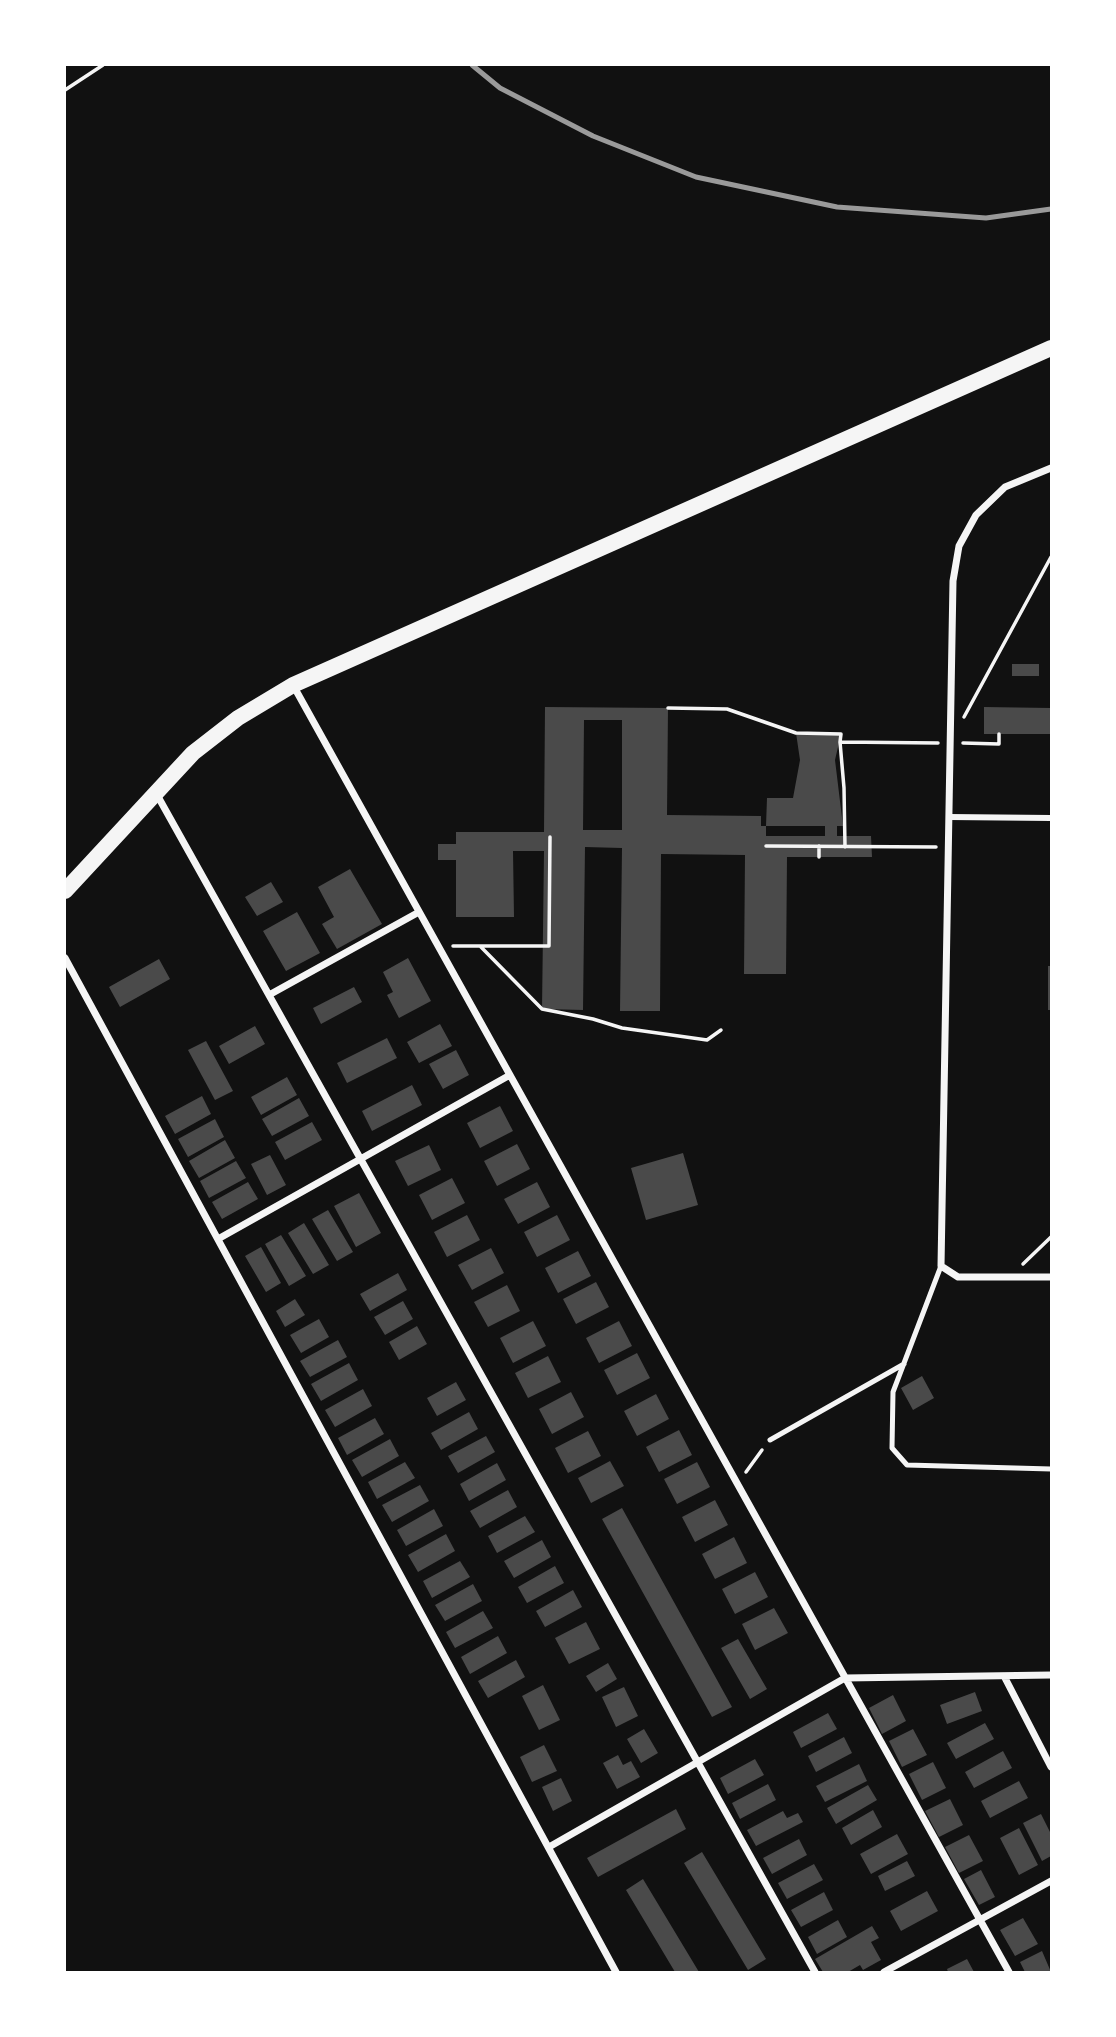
<!DOCTYPE html>
<html>
<head>
<meta charset="utf-8">
<style>
	body { margin:0 }
	#map { position:relative; width:1116px; height:2037px; overflow:hidden; background:#111; font-family:Cabin,sans-serif }
	canvas { display:block }
	.frame { position:absolute; inset:0; border:66px solid #fff; pointer-events:none }
</style>
</head>
<body>
<div id="map">
<canvas width="1116" height="2037"></canvas>
<div class="frame"></div>
</div>
<script>
const ctx = document.querySelector('canvas').getContext('2d');
ctx.lineJoin = 'round';
function fillPath(path, color) {
  ctx.fillStyle = color;
  ctx.fill(path, 'evenodd');
}
function strokePath(path, color, width, dash) {
  ctx.strokeStyle = color;
  ctx.lineWidth = width;
  ctx.lineCap = dash ? 'butt' : 'round';
  ctx.setLineDash(dash || []);
  ctx.stroke(path);
}
const building = new Path2D(`
	M 1012,664 L 1039,664 L 1039,676 L 1012,676 Z
	M 545,707 L 668,708 L 667,815 L 761,816 L 761,826 L 766,826 L 767,798 L 793,798 L 800,760 L 796,733 L 841,734 L 835,760 L 843,826 L 837,826 L 837,836 L 871,836 L 872,857 L 787,857 L 786,974 L 744,974 L 745,855 L 661,854 L 660,1011 L 620,1011 L 622,848 L 585,847 L 583,1010 L 542,1009 L 544,851 L 513,851 L 514,917 L 456,917 L 456,860 L 438,860 L 438,844 L 456,844 L 456,832 L 544,832 ZM 584,720 L 622,720 L 622,830 L 583,830 ZM 766,826 L 825,826 L 825,836 L 766,836 Z
	M 984,707 L 1051,708 L 1051,734 L 984,734 Z
	M 350,869 L 382,924 L 337,949 L 322,924 L 334,917 L 318,887 Z
	M 271,882 L 283,902 L 257,916 L 245,897 Z
	M 297,912 L 320,953 L 286,971 L 263,931 Z
	M 408,958 L 431,1001 L 399,1018 L 387,995 L 393,992 L 383,972 Z
	M 159,959 L 170,979 L 120,1007 L 109,987 Z
	M 1048,966 L 1051,966 L 1051,1010 L 1048,1010 Z
	M 354,987 L 362,1002 L 321,1024 L 313,1008 Z
	M 440,1024 L 452,1046 L 419,1063 L 407,1042 Z
	M 255,1026 L 265,1044 L 229,1064 L 219,1046 Z
	M 387,1038 L 397,1058 L 347,1083 L 337,1063 Z
	M 206,1041 L 233,1091 L 215,1100 L 188,1050 Z
	M 456,1050 L 469,1075 L 443,1089 L 429,1064 Z
	M 287,1077 L 297,1095 L 261,1115 L 251,1097 Z
	M 412,1085 L 422,1105 L 372,1131 L 362,1111 Z
	M 202,1096 L 211,1114 L 175,1134 L 165,1116 Z
	M 299,1098 L 309,1116 L 272,1136 L 262,1119 Z
	M 500,1106 L 513,1131 L 480,1148 L 467,1123 Z
	M 215,1119 L 224,1137 L 188,1157 L 178,1139 Z
	M 312,1122 L 322,1140 L 285,1160 L 275,1142 Z
	M 225,1140 L 235,1158 L 199,1178 L 189,1161 Z
	M 517,1144 L 530,1169 L 497,1186 L 484,1161 Z
	M 429,1145 L 441,1170 L 408,1186 L 395,1161 Z
	M 683,1153 L 698,1205 L 646,1220 L 631,1168 Z
	M 270,1155 L 286,1185 L 267,1195 L 251,1164 Z
	M 236,1161 L 246,1178 L 209,1198 L 200,1181 Z
	M 452,1178 L 465,1203 L 432,1220 L 419,1195 Z
	M 248,1182 L 258,1199 L 222,1219 L 212,1202 Z
	M 537,1182 L 550,1207 L 518,1224 L 504,1199 Z
	M 359,1193 L 381,1233 L 356,1247 L 334,1206 Z
	M 328,1210 L 353,1252 L 337,1261 L 312,1219 Z
	M 467,1215 L 480,1240 L 447,1257 L 434,1232 Z
	M 557,1215 L 570,1240 L 537,1257 L 524,1232 Z
	M 304,1223 L 329,1265 L 313,1274 L 288,1233 Z
	M 281,1235 L 306,1276 L 289,1286 L 265,1244 Z
	M 261,1247 L 281,1283 L 266,1292 L 245,1256 Z
	M 491,1248 L 504,1273 L 472,1290 L 458,1265 Z
	M 578,1251 L 591,1276 L 558,1293 L 545,1268 Z
	M 398,1273 L 407,1290 L 370,1311 L 360,1294 Z
	M 596,1282 L 609,1307 L 576,1324 L 563,1299 Z
	M 507,1285 L 520,1311 L 488,1327 L 474,1302 Z
	M 295,1299 L 305,1315 L 285,1327 L 276,1311 Z
	M 403,1301 L 413,1319 L 385,1335 L 374,1317 Z
	M 319,1319 L 329,1337 L 301,1353 L 290,1335 Z
	M 533,1321 L 546,1346 L 513,1363 L 500,1338 Z
	M 619,1321 L 632,1346 L 599,1363 L 586,1338 Z
	M 417,1326 L 427,1344 L 399,1360 L 389,1342 Z
	M 338,1340 L 347,1357 L 310,1377 L 300,1361 Z
	M 637,1353 L 650,1378 L 617,1395 L 604,1370 Z
	M 548,1356 L 561,1382 L 528,1398 L 515,1373 Z
	M 349,1363 L 358,1380 L 321,1401 L 311,1384 Z
	M 922,1376 L 934,1398 L 913,1410 L 901,1388 Z
	M 456,1382 L 466,1400 L 437,1416 L 427,1398 Z
	M 363,1389 L 372,1406 L 335,1427 L 325,1410 Z
	M 571,1392 L 584,1417 L 552,1434 L 539,1409 Z
	M 656,1394 L 669,1419 L 637,1436 L 624,1411 Z
	M 469,1412 L 478,1429 L 441,1450 L 431,1433 Z
	M 375,1418 L 384,1434 L 347,1455 L 338,1438 Z
	M 679,1430 L 692,1455 L 659,1472 L 646,1447 Z
	M 588,1431 L 601,1456 L 568,1473 L 555,1448 Z
	M 486,1436 L 495,1452 L 458,1473 L 448,1456 Z
	M 390,1439 L 399,1456 L 362,1477 L 352,1460 Z
	M 610,1461 L 624,1486 L 591,1503 L 578,1478 Z
	M 405,1462 L 415,1478 L 377,1499 L 368,1482 Z
	M 697,1462 L 710,1487 L 677,1504 L 664,1479 Z
	M 497,1463 L 506,1480 L 469,1501 L 460,1484 Z
	M 420,1485 L 429,1501 L 392,1522 L 382,1505 Z
	M 508,1490 L 517,1507 L 480,1528 L 470,1511 Z
	M 715,1500 L 728,1525 L 695,1542 L 682,1517 Z
	M 622,1508 L 732,1707 L 712,1717 L 602,1519 Z
	M 434,1509 L 443,1526 L 406,1546 L 397,1530 Z
	M 525,1516 L 535,1532 L 497,1553 L 488,1536 Z
	M 446,1534 L 455,1551 L 418,1572 L 408,1555 Z
	M 734,1537 L 747,1563 L 715,1579 L 702,1554 Z
	M 542,1540 L 551,1557 L 514,1578 L 504,1561 Z
	M 460,1561 L 470,1577 L 432,1598 L 423,1581 Z
	M 555,1566 L 564,1583 L 527,1603 L 518,1587 Z
	M 755,1572 L 768,1597 L 735,1614 L 722,1589 Z
	M 473,1584 L 482,1601 L 445,1621 L 435,1605 Z
	M 573,1590 L 582,1607 L 545,1627 L 536,1611 Z
	M 774,1608 L 788,1633 L 755,1650 L 742,1624 Z
	M 483,1611 L 493,1628 L 455,1648 L 446,1632 Z
	M 586,1622 L 600,1649 L 569,1664 L 555,1638 Z
	M 498,1636 L 507,1653 L 470,1674 L 461,1657 Z
	M 738,1639 L 767,1689 L 750,1699 L 721,1648 Z
	M 516,1660 L 525,1677 L 488,1698 L 478,1681 Z
	M 608,1663 L 617,1679 L 596,1692 L 586,1676 Z
	M 543,1685 L 560,1720 L 539,1730 L 522,1696 Z
	M 624,1687 L 638,1716 L 616,1727 L 602,1697 Z
	M 975,1692 L 982,1711 L 947,1724 L 940,1705 Z
	M 893,1695 L 906,1721 L 882,1734 L 869,1708 Z
	M 828,1713 L 837,1729 L 801,1748 L 793,1732 Z
	M 985,1723 L 994,1739 L 956,1759 L 947,1743 Z
	M 644,1729 L 658,1753 L 641,1763 L 627,1739 Z
	M 913,1729 L 927,1755 L 902,1767 L 889,1741 Z
	M 844,1737 L 852,1753 L 816,1772 L 808,1756 Z
	M 544,1745 L 557,1771 L 532,1782 L 520,1757 Z
	M 1003,1751 L 1012,1768 L 974,1788 L 965,1772 Z
	M 618,1755 L 623,1765 L 631,1761 L 640,1777 L 617,1789 L 603,1763 Z
	M 755,1759 L 764,1775 L 728,1794 L 720,1778 Z
	M 933,1762 L 946,1788 L 922,1800 L 909,1774 Z
	M 859,1764 L 867,1781 L 825,1802 L 816,1786 Z
	M 561,1778 L 572,1801 L 553,1811 L 542,1787 Z
	M 1019,1781 L 1028,1798 L 990,1818 L 981,1801 Z
	M 768,1784 L 776,1800 L 740,1819 L 732,1803 Z
	M 868,1785 L 877,1800 L 836,1824 L 827,1808 Z
	M 950,1799 L 963,1825 L 939,1837 L 925,1811 Z
	M 676,1809 L 686,1829 L 598,1877 L 587,1858 Z
	M 873,1810 L 882,1827 L 851,1845 L 842,1828 Z
	M 783,1811 L 787,1818 L 798,1813 L 803,1822 L 756,1846 L 747,1830 Z
	M 1041,1814 L 1051,1834 L 1051,1856 L 1042,1861 L 1023,1823 Z
	M 1019,1828 L 1038,1865 L 1019,1875 L 1000,1838 Z
	M 897,1834 L 908,1854 L 871,1874 L 860,1854 Z
	M 969,1835 L 983,1861 L 959,1873 L 945,1847 Z
	M 799,1839 L 807,1855 L 772,1874 L 763,1858 Z
	M 702,1852 L 766,1959 L 748,1970 L 684,1863 Z
	M 907,1861 L 915,1876 L 885,1891 L 878,1876 Z
	M 814,1864 L 823,1880 L 787,1899 L 778,1883 Z
	M 981,1870 L 995,1897 L 979,1905 L 964,1879 Z
	M 643,1879 L 699,1972 L 675,1972 L 626,1890 Z
	M 927,1891 L 938,1911 L 901,1931 L 890,1911 Z
	M 824,1892 L 833,1910 L 801,1927 L 791,1910 Z
	M 1023,1918 L 1038,1944 L 1015,1956 L 1000,1930 Z
	M 838,1920 L 847,1937 L 817,1954 L 808,1937 Z
	M 872,1926 L 879,1938 L 871,1942 L 881,1960 L 863,1970 L 860,1965 L 848,1972 L 823,1972 L 815,1959 Z
	M 1042,1951 L 1051,1972 L 1025,1972 L 1020,1962 Z
	M 967,1959 L 974,1972 L 948,1972 L 947,1969 Z`);
const path = new Path2D(`
	M 65,90 L 103,65
	M 668,708 L 727,709 L 796,733 L 841,734 L 840,742 L 938,743
	M 964,717 L 1051,557
	M 840,742 L 844,788 L 845,847
	M 963,743 L 999,744 L 999,734
	M 766,846 L 936,847
	M 819,846 L 819,857
	M 453,946 L 549,946 L 550,837
	M 480,946 L 542,1009 L 593,1019 L 622,1028 L 707,1040 L 721,1030
	M 1023,1264 L 1051,1237
	M 746,1472 L 762,1450`);
const service = new Path2D(`
	M 941,1266 L 893,1392 L 892,1448 L 907,1465 L 1051,1469
	M 770,1440 L 904,1364`);
const pedestrian = new Path2D(`
	M 949,817 L 1051,818`);
const minor = new Path2D(`
	M 1051,468 L 1005,487 L 976,515 L 959,546 L 953,581 L 941,1266 L 958,1277 L 1051,1277
	M 293,685 L 1009,1972
	M 156,793 L 815,1972
	M 65,958 L 616,1972
	M 269,995 L 419,912
	M 218,1239 L 510,1075
	M 1004,1676 L 1051,1767
	M 549,1847 L 845,1678 L 1051,1675
	M 884,1972 L 1051,1881`);
const primary = new Path2D(`
	M 65,891 L 193,753 L 238,718 L 293,685 L 1051,348`);
const rail = new Path2D(`
	M 472,65 L 500,88 L 593,136 L 696,177 L 837,207 L 986,218 L 1051,209`);
fillPath(building, '#4a4a4a');
strokePath(path, '#f5f5f5', 3.5);
strokePath(service, '#f5f5f5', 5);
strokePath(pedestrian, '#f5f5f5', 6);
strokePath(minor, '#f5f5f5', 7);
strokePath(primary, '#f5f5f5', 16);
strokePath(rail, '#9a9a9a', 5);
</script>
</body>
</html>
